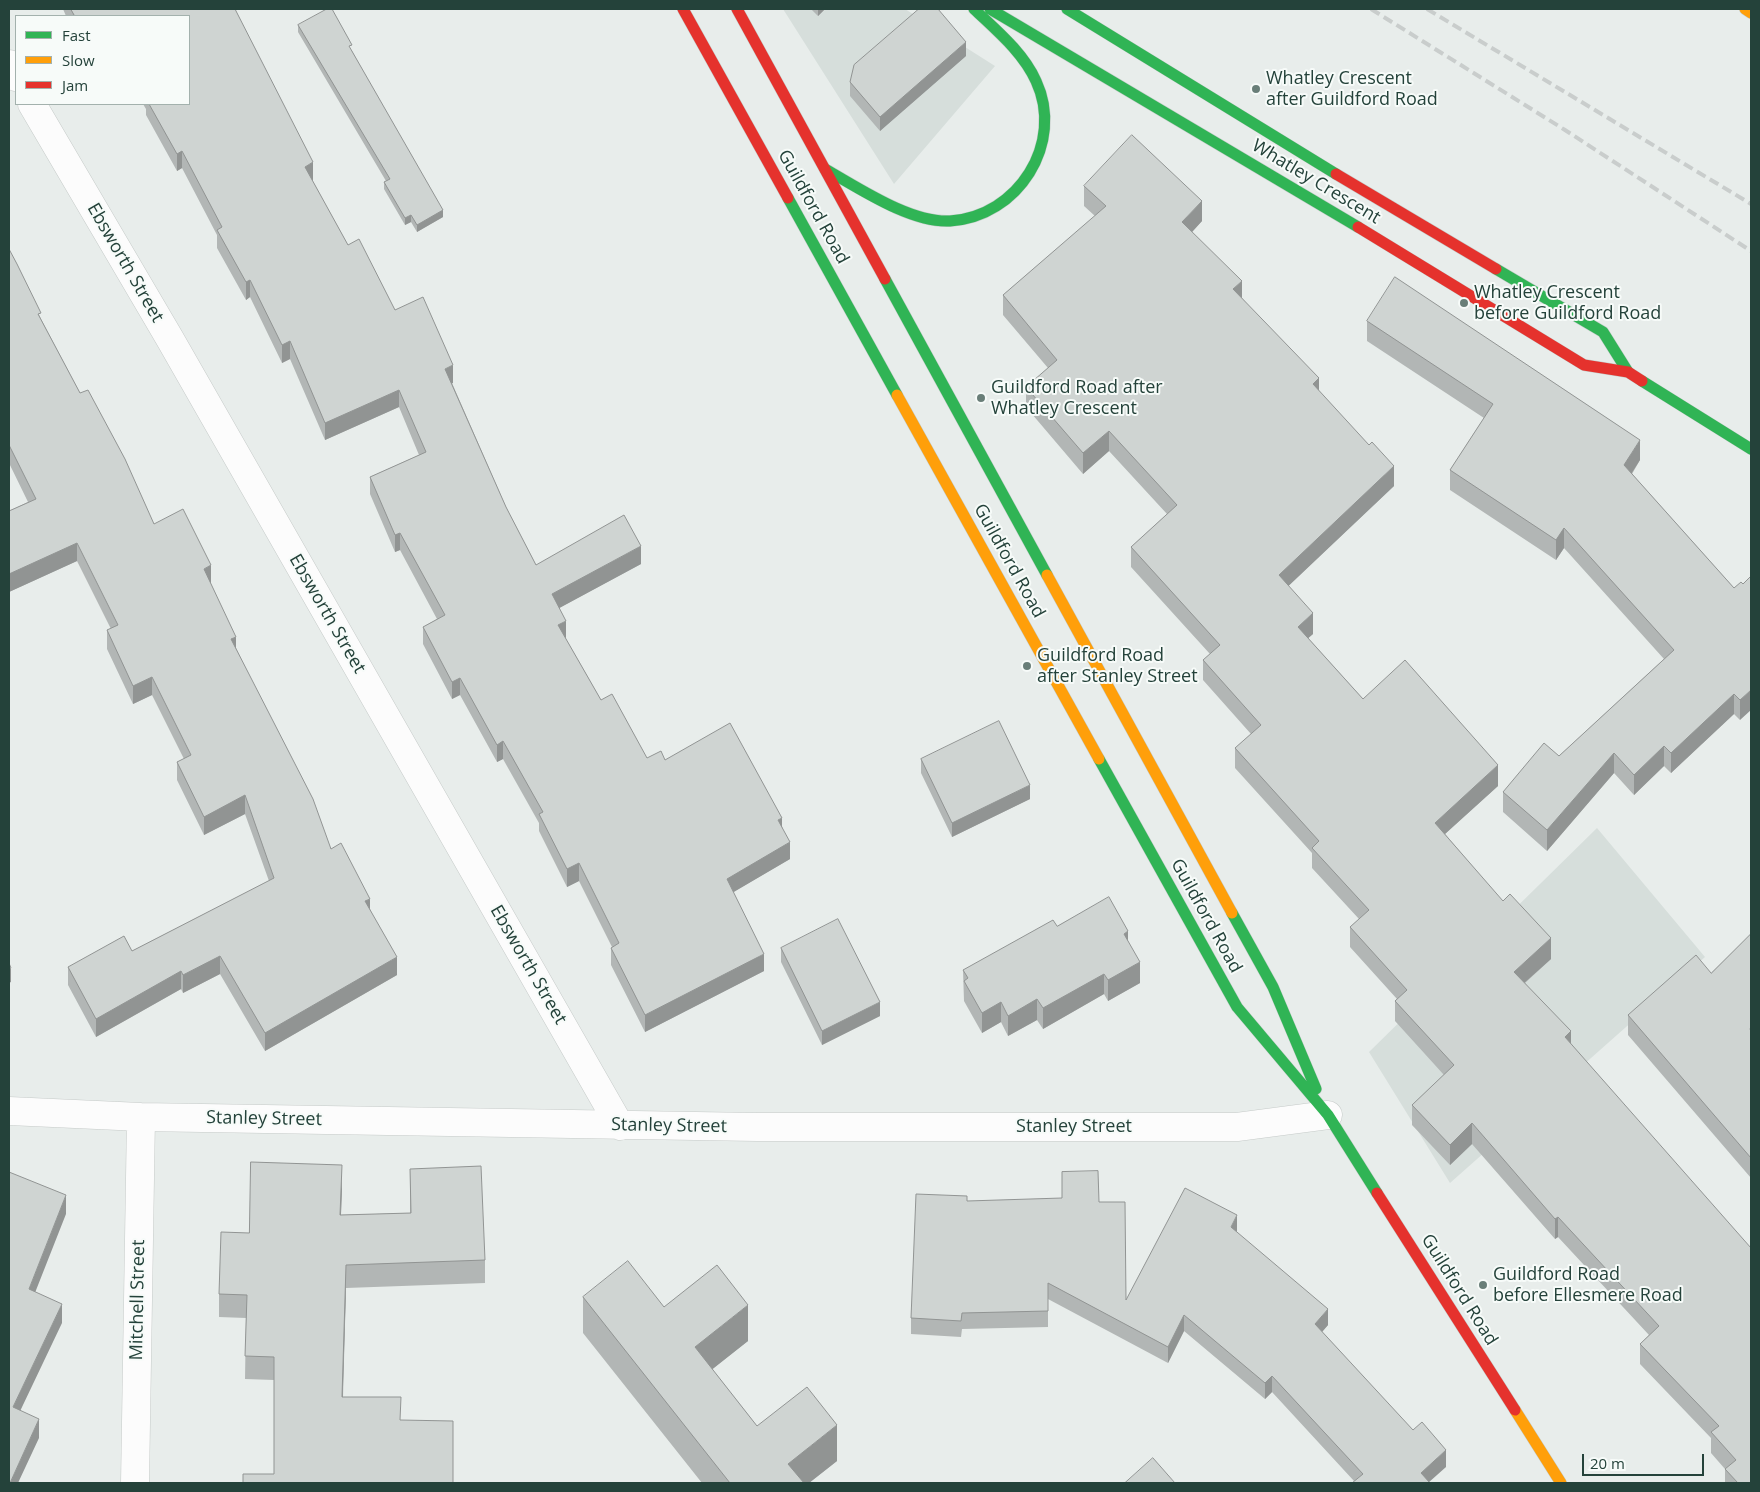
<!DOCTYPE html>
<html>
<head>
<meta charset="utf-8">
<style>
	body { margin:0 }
	#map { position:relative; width:1760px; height:1492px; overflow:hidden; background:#e8edeb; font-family:"Open Sans",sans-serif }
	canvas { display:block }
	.frame { position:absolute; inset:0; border:10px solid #24423a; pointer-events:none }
	.legend { position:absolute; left:15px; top:15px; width:175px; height:90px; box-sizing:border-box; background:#f7fbf9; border:1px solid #a3b1ad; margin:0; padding:6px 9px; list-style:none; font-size:15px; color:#24423a }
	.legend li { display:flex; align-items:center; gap:10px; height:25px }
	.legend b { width:25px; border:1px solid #a3b1ad }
	.scale { position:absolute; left:1582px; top:1454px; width:122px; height:22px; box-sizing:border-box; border:2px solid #24423a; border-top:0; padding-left:6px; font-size:15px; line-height:18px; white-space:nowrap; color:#24423a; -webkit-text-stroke:4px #f7fbf9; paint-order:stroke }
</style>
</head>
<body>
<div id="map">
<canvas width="1760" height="1492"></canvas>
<div class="frame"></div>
<ul class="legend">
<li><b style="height:6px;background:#30b455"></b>Fast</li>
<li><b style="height:6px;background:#ff9f0a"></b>Slow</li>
<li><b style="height:6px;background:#e5322d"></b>Jam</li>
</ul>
<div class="scale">20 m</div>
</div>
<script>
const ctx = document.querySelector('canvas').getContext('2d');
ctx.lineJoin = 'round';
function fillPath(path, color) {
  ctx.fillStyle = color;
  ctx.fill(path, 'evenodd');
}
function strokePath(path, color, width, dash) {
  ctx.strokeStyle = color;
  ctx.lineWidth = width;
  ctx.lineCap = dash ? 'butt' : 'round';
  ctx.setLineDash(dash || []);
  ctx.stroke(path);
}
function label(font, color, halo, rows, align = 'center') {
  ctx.font = font + ' "Open Sans",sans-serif';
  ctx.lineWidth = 4;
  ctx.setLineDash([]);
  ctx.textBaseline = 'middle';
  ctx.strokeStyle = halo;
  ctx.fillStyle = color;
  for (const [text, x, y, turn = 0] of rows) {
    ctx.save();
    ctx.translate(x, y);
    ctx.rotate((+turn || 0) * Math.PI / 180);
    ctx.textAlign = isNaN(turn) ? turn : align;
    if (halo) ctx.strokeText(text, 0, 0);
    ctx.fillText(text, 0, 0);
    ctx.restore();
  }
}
const built = new Path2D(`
	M 783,9 L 905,9 L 995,66 L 894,184 Z
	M 1597,828 L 1705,957 L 1450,1183 L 1369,1052 Z`);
const street = new Path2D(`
	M 9,64 L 16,77
	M 32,104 L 170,339 L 620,1126
	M 9,1111 L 141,1117 L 757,1127 L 1237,1127 L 1328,1115
	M 135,1483 L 141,1117`);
const fast = new Path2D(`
	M 990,9 L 1358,227
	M 1067,9 L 1336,174
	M 825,169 C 859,188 910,223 950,221 C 1018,217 1065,143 1036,81 C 1023,52 996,30 974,9
	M 788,198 L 897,395
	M 1496,269 L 1603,332 L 1628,372
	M 885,279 L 1047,575
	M 1642,381 L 1751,449
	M 1099,759 L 1237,1007 L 1328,1115 L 1377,1193
	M 1232,913 L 1273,987 L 1316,1089`);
const slow = new Path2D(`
	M 1745,9 L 1751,13
	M 897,395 L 1099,759
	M 1047,575 L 1232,913
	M 1515,1410 L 1561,1483`);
const jam = new Path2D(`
	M 683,9 L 788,198
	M 737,9 L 885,279
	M 1336,174 L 1496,269
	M 1358,227 L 1584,365 L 1628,372 L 1642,381
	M 1377,1193 L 1515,1410`);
const rail = new Path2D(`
	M 1371,9 L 1565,130 L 1751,251
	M 1427,9 L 1751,204`);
const wall = new Path2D(`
	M 63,9 L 235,9 L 313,180 L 312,180 L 348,245 L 395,310 L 453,383 L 452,383 L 506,507 L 536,565 L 641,564 L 559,608 L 566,639 L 601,700 L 647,758 L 665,760 L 782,826 L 790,859 L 733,892 L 764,971 L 645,1032 L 611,965 L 611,948 L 612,947 L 579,881 L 567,887 L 539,831 L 539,823 L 503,759 L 497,762 L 460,695 L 452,699 L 423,644 L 423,627 L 437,619 L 400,550 L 395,552 L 370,494 L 370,477 L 419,455 L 399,407 L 325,440 L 290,359 L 282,363 L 250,297 L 246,300 L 217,248 L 217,235 L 182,168 L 177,171 L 146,115 L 146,109 L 143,104 L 189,104 L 189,16 L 66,16 Z
	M 811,9 L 825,9 L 818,16 Z
	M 298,25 L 352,51 L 443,217 L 417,232 L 411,222 L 405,225 L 384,189 L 384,182 L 386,181 L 298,32 Z
	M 966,56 L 880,131 L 850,96 L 850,82 Z
	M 1084,186 L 1202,221 L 1192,232 L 1242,298 L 1319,391 L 1394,486 L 1288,586 L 1313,634 L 1308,638 L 1363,699 L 1498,786 L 1445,834 L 1551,959 L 1525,983 L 1571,1044 L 1751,1483 L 1725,1483 L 1725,1469 L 1711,1453 L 1711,1438 L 1640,1364 L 1640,1344 L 1649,1335 L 1558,1237 L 1555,1239 L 1472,1144 L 1450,1165 L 1412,1125 L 1412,1105 L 1444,1075 L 1395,1021 L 1395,1001 L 1397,999 L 1350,947 L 1350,927 L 1359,919 L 1312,868 L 1312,853 L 1235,768 L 1235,748 L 1251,734 L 1203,680 L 1203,660 L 1210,654 L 1131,567 L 1131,547 L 1167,514 L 1109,451 L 1083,474 L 1026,407 L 1026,387 L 1048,368 L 1003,315 L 1003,295 L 1095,216 L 1084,206 Z
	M 9,249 L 41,319 L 80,393 L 154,524 L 211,583 L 211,584 L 236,648 L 331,849 L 370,909 L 397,975 L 265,1051 L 220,974 L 183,993 L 181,989 L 96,1037 L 68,985 L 68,967 L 132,951 L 269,881 L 245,814 L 204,835 L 177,780 L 177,762 L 184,759 L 152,695 L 133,704 L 107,649 L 107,630 L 111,629 L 77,561 L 9,592 L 9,511 L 28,502 L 9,463 Z
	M 1367,321 L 1640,460 L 1632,474 L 1734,588 L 1743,584 L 1740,720 L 1734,714 L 1671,773 L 1664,766 L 1634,795 L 1614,773 L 1547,851 L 1503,812 L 1503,792 L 1559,756 L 1664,659 L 1564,548 L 1556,560 L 1450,490 L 1450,470 L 1484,418 L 1367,341 Z
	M 921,759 L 1030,799 L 952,837 L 921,773 Z
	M 1057,926 L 1128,941 L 1140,983 L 1108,1001 L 1104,994 L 1043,1029 L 1037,1020 L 1008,1036 L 1001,1022 L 982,1033 L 964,1001 L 963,970 Z
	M 1751,934 L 1751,1178 L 1628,1035 L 1628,1015 L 1711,973 Z
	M 781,948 L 880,1016 L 822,1045 L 781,962 Z
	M 410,1169 L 485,1260 L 485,1283 L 346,1288 L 343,1397 L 274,1474 L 274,1380 L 245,1379 L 246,1318 L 219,1317 L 219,1294 L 249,1233 L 342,1188 L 341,1215 L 410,1213 Z
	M 967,1201 L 1099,1202 L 1126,1300 L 1237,1231 L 1237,1232 L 1328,1325 L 1322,1332 L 1446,1467 L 1354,1481 L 1272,1392 L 1265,1399 L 1184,1331 L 1168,1363 L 1048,1299 L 1048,1327 L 962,1329 L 961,1337 L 911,1334 L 911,1318 Z
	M 583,1297 L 664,1307 L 748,1341 L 712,1369 L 757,1426 L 837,1461 L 809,1483 L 702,1483 L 583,1333 Z`);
const shadedWall = new Path2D(`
	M 818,9 L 825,9 L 818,16 Z
	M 966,42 L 966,56 L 880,131 L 880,117 Z
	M 182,151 L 182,168 L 177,171 L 177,154 Z
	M 313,162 L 313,180 L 305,184 L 305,167 Z
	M 1202,201 L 1202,221 L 1182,243 L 1182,222 Z
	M 443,210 L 443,217 L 417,232 L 417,225 Z
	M 411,215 L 411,222 L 405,225 L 405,218 Z
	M 250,280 L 250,297 L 246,300 L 246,282 Z
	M 1242,281 L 1242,301 L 1233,289 Z
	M 290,341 L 290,359 L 282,363 L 282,345 Z
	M 453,365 L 453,383 L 445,386 L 445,369 Z
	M 1319,378 L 1319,398 L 1313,384 Z
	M 399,390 L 399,407 L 325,440 L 325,423 Z
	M 1109,431 L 1109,451 L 1083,474 L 1083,453 Z
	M 1640,440 L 1640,460 L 1624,485 L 1624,465 Z
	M 1394,466 L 1394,486 L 1279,595 L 1279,575 Z
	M 1564,528 L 1564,548 L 1556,560 L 1556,540 Z
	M 400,533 L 400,550 L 395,552 L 395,535 Z
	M 77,543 L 77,561 L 9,592 L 9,574 Z
	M 641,546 L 641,564 L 552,612 L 552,594 Z
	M 211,565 L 211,583 L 204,587 L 204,569 Z
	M 1313,613 L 1313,634 L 1298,647 L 1298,627 Z
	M 566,621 L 566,639 L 558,625 Z
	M 236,637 L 236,655 L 231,639 Z
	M 152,677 L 152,695 L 133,704 L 133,686 Z
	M 460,678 L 460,695 L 452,699 L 452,682 Z
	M 1751,690 L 1751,710 L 1740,720 L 1740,700 Z
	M 1734,694 L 1734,714 L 1671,773 L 1671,753 Z
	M 503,741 L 503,759 L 497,762 L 497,745 Z
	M 1664,746 L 1664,766 L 1634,795 L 1634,775 Z
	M 1614,753 L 1614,773 L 1547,851 L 1547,830 Z
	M 1498,765 L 1498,786 L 1435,843 L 1435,823 Z
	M 1030,785 L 1030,799 L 952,837 L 952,823 Z
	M 245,795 L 245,814 L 204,835 L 204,817 Z
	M 782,818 L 782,835 L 778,820 Z
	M 790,842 L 790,859 L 727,896 L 727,879 Z
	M 579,863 L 579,881 L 567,887 L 567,869 Z
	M 370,899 L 370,917 L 365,901 Z
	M 1128,931 L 1128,952 L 1124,934 Z
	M 1551,938 L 1551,959 L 1514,992 L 1514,972 Z
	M 764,954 L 764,971 L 645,1032 L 645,1015 Z
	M 220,956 L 220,974 L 183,993 L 183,975 Z
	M 397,957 L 397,975 L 265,1051 L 265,1033 Z
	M 1140,962 L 1140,983 L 1108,1001 L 1108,980 Z
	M 11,968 L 11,982 L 9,983 L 9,969 Z
	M 181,971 L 181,989 L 96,1037 L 96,1019 Z
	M 1104,974 L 1104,994 L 1043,1029 L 1043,1008 Z
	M 1037,999 L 1037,1020 L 1008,1036 L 1008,1016 Z
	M 880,1002 L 880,1016 L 822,1045 L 822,1031 Z
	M 1001,1002 L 1001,1022 L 982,1033 L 982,1013 Z
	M 1571,1031 L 1571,1051 L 1565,1037 Z
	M 1472,1123 L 1472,1144 L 1450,1165 L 1450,1145 Z
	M 342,1165 L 342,1188 L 340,1238 L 340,1215 Z
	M 66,1195 L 66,1214 L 29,1308 L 29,1289 Z
	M 1237,1215 L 1237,1231 L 1231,1243 L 1231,1227 Z
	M 1558,1217 L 1558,1237 L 1555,1239 L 1555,1219 Z
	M 346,1265 L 346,1288 L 342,1420 L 342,1397 Z
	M 62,1304 L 62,1323 L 13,1426 L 13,1407 Z
	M 748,1305 L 748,1341 L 695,1383 L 695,1347 Z
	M 1328,1309 L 1328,1325 L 1315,1340 L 1315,1324 Z
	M 1184,1315 L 1184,1331 L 1168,1363 L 1168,1347 Z
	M 1272,1376 L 1272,1392 L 1265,1399 L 1265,1383 Z
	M 39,1419 L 39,1438 L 18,1483 L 10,1483 Z
	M 837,1425 L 837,1461 L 809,1483 L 788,1483 L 788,1464 Z
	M 1446,1450 L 1446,1467 L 1428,1483 L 1421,1473 Z`);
const building = new Path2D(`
	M 71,9 L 235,9 L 313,162 L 305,167 L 348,245 L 359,239 L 395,310 L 423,297 L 453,365 L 445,369 L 506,507 L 536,565 L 624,515 L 641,546 L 552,594 L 566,621 L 558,625 L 601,700 L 612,694 L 647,758 L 661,751 L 665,760 L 730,723 L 782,818 L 778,820 L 790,842 L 727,879 L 764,954 L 645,1015 L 611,948 L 619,943 L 579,863 L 567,869 L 539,814 L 543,812 L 503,741 L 497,745 L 460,678 L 452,682 L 423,627 L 445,615 L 400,533 L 395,535 L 370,477 L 426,452 L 399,390 L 325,423 L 290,341 L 282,345 L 250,280 L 246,282 L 217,230 L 222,227 L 182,151 L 177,154 L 149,104 L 189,104 L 189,16 L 75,16 Z
	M 327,9 L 332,9 L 352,45 L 349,46 L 443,210 L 417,225 L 411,215 L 405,218 L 384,182 L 390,179 L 298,25 Z
	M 919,9 L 938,9 L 966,42 L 880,117 L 850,82 L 854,65 Z
	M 1132,135 L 1202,201 L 1182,222 L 1242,281 L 1233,289 L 1319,378 L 1313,384 L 1369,445 L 1372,442 L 1394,466 L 1279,575 L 1313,613 L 1298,627 L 1363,699 L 1405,660 L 1498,765 L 1435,823 L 1503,901 L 1510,894 L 1551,938 L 1514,972 L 1571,1031 L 1565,1037 L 1751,1248 L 1751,1483 L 1738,1483 L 1725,1469 L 1736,1460 L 1711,1432 L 1719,1426 L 1640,1344 L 1659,1326 L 1558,1217 L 1555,1219 L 1472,1123 L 1450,1145 L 1412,1105 L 1454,1065 L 1395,1001 L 1407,990 L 1350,927 L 1369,910 L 1312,848 L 1319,841 L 1235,748 L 1261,725 L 1203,660 L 1220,645 L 1131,547 L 1177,505 L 1109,431 L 1083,453 L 1026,387 L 1057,360 L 1003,295 L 1106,206 L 1084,186 Z
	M 9,249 L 17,264 L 41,313 L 38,314 L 80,393 L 88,390 L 125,459 L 154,524 L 183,509 L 211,565 L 204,569 L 236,637 L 231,639 L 313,799 L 331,849 L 341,843 L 370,899 L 365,901 L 397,957 L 265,1033 L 220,956 L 183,975 L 181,971 L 96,1019 L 68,967 L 124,936 L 132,951 L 274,878 L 245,795 L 204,817 L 177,762 L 191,755 L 152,677 L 133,686 L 107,630 L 118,625 L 77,543 L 9,574 L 9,511 L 36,499 L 9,445 Z
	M 1395,277 L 1640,440 L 1624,465 L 1734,588 L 1741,582 L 1743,584 L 1751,576 L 1751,690 L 1740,700 L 1734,694 L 1671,753 L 1664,746 L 1634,775 L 1614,753 L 1547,830 L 1503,792 L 1544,743 L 1559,756 L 1674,650 L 1564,528 L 1556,540 L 1450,470 L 1493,404 L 1367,321 Z
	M 999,721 L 1030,785 L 952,823 L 921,759 Z
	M 1109,897 L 1128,931 L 1124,934 L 1140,962 L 1108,980 L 1104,974 L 1043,1008 L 1037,999 L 1008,1016 L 1001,1002 L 982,1013 L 964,981 L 968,978 L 963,970 L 1053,920 L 1057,926 Z
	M 838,919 L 880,1002 L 822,1031 L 781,948 Z
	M 1751,934 L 1751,1027 L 1750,1029 L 1751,1031 L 1751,1158 L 1628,1015 L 1696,955 L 1711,973 Z
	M 9,963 L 11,968 L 9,969 Z
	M 251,1162 L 342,1165 L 340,1215 L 411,1213 L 410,1169 L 481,1166 L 485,1260 L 346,1265 L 342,1397 L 401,1397 L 400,1420 L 453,1421 L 453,1483 L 243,1483 L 243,1474 L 274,1474 L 274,1357 L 245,1356 L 247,1295 L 219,1294 L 221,1232 L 249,1233 Z
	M 1098,1171 L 1099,1202 L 1125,1202 L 1126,1300 L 1185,1188 L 1237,1215 L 1231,1227 L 1328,1309 L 1315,1324 L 1413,1430 L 1422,1422 L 1446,1450 L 1421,1473 L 1430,1483 L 1352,1483 L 1363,1474 L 1272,1376 L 1265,1383 L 1184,1315 L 1168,1347 L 1048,1283 L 1048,1311 L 962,1313 L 961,1321 L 911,1318 L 916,1194 L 967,1196 L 967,1201 L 1062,1198 L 1062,1172 Z
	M 9,1172 L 66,1195 L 29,1289 L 62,1304 L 13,1407 L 39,1419 L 10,1483 L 9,1483 Z
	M 628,1261 L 664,1307 L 717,1265 L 748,1305 L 695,1347 L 757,1426 L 807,1387 L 837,1425 L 788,1464 L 804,1483 L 730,1483 L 583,1297 Z
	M 1153,1458 L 1175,1483 L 1125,1483 Z`);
const markers = [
	[1256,89,5,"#697e78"],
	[1464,303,5,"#697e78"],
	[981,398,5,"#697e78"],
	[1027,666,5,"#697e78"],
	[1483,1285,5,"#697e78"]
];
const poiNames = [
	["Whatley Crescent",1266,79],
	["after Guildford Road",1266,100],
	["Whatley Crescent",1474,293],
	["before Guildford Road",1474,314],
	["Guildford Road after",991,388],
	["Whatley Crescent",991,409],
	["Guildford Road",1037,656],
	["after Stanley Street",1037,677],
	["Guildford Road",1493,1275],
	["before Ellesmere Road",1493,1296]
];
const streetNames = [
	["Whatley Crescent",1316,182,31],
	["Guildford Road",813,207,61],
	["Ebsworth Street",125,263,60],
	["Guildford Road",1009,561,61],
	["Ebsworth Street",327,614,60],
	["Guildford Road",1206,916,61],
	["Ebsworth Street",528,965,60],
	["Stanley Street",264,1119,1],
	["Stanley Street",669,1126,1],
	["Stanley Street",1074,1127],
	["Guildford Road",1459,1290,58],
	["Mitchell Street",138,1300,-89]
];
fillPath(built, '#d6dedb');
strokePath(street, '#c5cac8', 29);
strokePath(fast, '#c3cbc8', 12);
strokePath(slow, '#c3cbc8', 12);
strokePath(jam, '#c3cbc8', 12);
strokePath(street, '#fcfcfc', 28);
strokePath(fast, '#30b455', 11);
strokePath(slow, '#ff9f0a', 11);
strokePath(jam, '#e5322d', 11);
strokePath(rail, '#c9cdcc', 4, [10, 5]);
fillPath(wall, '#b2b6b5');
fillPath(shadedWall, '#919493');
fillPath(building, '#cfd4d2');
strokePath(building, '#919493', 1);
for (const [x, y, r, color] of markers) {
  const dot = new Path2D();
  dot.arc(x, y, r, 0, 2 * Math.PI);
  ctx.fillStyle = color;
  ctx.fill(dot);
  strokePath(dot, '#f7fbf9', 2);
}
label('18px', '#24423a', '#f7fbf9', poiNames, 'left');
label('18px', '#24423a', '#f7fbf9', streetNames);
</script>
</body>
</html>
